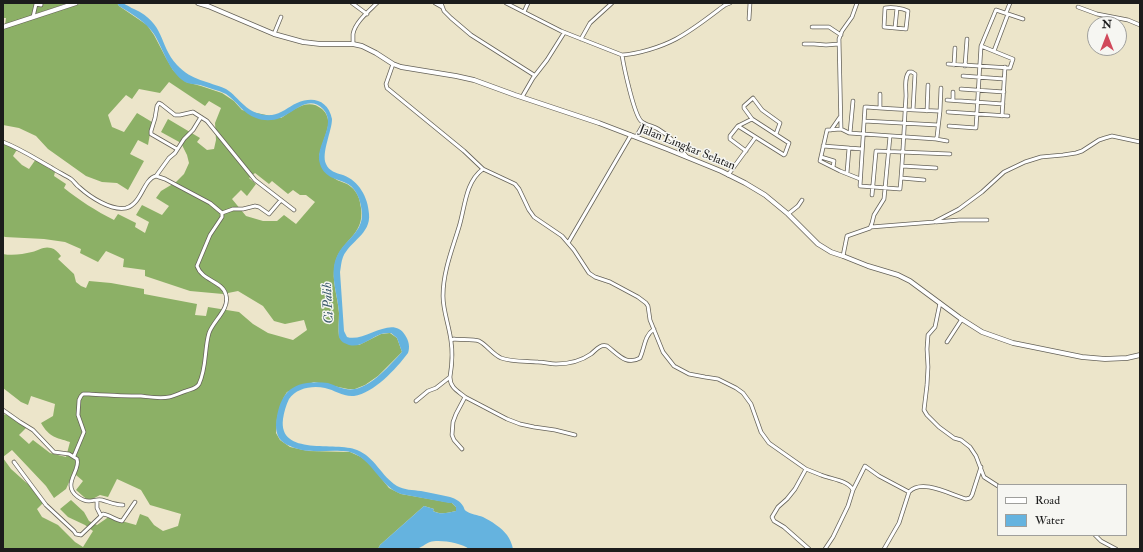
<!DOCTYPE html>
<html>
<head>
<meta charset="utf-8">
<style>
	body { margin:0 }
	#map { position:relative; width:1143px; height:552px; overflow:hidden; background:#ece5ca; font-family:"IM FELL Double Pica",serif }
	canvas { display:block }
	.frame { position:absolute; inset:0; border:4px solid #1c1c1c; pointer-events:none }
	.legend { position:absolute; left:997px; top:484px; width:130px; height:52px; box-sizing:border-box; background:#f6f6f2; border:1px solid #9f9f9c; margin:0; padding:5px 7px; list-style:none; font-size:12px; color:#1c1c1c }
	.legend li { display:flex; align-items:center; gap:8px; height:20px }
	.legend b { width:20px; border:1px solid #9f9f9c }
	.north { position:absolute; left:1087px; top:16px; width:40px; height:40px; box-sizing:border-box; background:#f6f6f2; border:1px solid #9f9f9c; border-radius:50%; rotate:0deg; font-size:11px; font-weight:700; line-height:16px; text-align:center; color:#1c1c1c }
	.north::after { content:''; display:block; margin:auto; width:14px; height:18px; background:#d1495b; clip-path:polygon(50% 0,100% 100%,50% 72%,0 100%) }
</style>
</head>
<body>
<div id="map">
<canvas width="1143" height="552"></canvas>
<div class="frame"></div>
<ul class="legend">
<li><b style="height:5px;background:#fff"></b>Road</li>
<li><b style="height:11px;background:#65b3df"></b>Water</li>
</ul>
<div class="north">N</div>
</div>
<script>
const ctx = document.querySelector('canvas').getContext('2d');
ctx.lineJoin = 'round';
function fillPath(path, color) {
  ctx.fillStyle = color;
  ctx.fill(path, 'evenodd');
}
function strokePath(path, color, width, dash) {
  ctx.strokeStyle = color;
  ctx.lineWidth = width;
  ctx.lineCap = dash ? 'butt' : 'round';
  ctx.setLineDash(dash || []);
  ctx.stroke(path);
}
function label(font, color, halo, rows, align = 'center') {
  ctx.font = font + ' "IM FELL Double Pica",serif';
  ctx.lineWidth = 3;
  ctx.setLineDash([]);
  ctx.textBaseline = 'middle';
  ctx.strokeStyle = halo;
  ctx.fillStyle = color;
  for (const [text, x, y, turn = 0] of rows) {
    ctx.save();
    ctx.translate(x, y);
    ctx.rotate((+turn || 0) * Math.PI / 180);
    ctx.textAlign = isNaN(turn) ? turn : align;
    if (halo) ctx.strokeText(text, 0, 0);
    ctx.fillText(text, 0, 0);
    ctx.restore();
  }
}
const forest = new Path2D(`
	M 3,3 L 68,3 L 5,25 L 6,18 L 3,18 Z
	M 83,3 L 117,3 L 119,6 L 147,25 L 154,35 L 166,58 L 173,70 L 186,82 L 201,86 L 222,93 L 234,101 L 242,110 L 281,118 C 293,110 308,97 322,109 C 327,113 329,120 328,126 C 326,137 320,147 319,159 C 324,165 328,173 334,178 C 336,180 340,181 342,182 C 349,184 355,189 358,196 C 360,200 360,204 361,208 C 365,236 340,240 335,264 C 331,280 338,297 339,313 C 339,321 338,329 339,337 L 359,345 L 381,334 L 390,333 L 397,338 L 402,352 L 378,376 L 365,385 L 355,389 L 348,389 L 314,382 L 287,392 L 284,397 L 280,407 L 277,418 L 276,433 L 280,440 L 290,447 L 308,451 L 350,452 L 361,457 L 369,463 L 389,488 L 401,494 L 452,503 L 456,507 L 456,511 C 448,513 441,515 433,511 L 434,509 L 424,506 L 380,545 L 378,549 L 3,549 L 3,458 L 11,469 L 30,486 L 44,502 L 37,509 L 42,517 L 58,525 L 75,542 L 83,547 L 93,531 L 85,525 L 68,517 L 60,509 L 71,500 L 84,512 L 89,521 L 97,525 L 110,516 L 118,520 L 136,525 L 140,514 L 148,517 L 154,525 L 163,531 L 178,526 L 181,514 L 150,505 L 141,490 L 117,479 L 108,497 L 100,495 L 89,501 L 84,497 L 76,490 L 83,481 L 76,475 L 70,480 L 66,489 L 54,498 L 46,486 L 12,450 L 3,457 L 3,414 L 13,417 L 27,427 L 19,435 L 29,444 L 33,440 L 50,453 L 66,457 L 70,442 C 55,437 50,438 41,423 L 53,416 L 55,404 L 31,396 L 28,405 L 21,402 L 3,388 L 3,254 C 13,256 23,254 32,252 C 39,250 44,246 51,248 C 55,249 58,252 61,256 L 58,259 L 74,274 L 76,282 L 81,286 L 86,288 L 89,281 L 111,283 L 144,289 L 144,294 L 197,304 L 195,315 L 206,316 L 208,307 L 239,312 L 253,324 L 268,333 L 293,340 L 307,330 L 304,320 L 285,324 L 274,321 L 263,306 L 238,291 L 223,294 L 190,291 L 145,276 L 145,270 L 123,267 L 124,259 L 106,251 L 98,262 L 80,253 L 81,249 L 65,242 L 44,239 L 5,237 L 3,236 L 3,143 L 18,148 L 13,156 L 22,165 L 29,169 L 36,159 L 48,168 L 55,172 L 54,176 L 66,184 L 64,188 C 79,200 96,211 114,220 L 118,214 L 136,223 L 135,227 L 145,233 L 149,222 L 136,215 L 142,205 L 162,215 L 169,206 L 156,198 L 161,191 L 176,182 L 184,174 L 189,163 L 187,155 L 181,143 L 161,132 L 168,119 L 200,138 L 197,142 L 207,150 L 214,149 L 216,140 L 215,123 L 221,108 L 209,101 L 205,106 L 169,82 L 160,93 L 139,89 L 132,99 L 126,95 L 108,115 L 112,127 L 124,132 L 137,113 L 152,122 L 148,145 L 138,140 L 130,154 L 144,161 L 128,190 L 117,183 L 102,182 L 86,176 L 48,149 L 36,136 L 19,128 L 3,125 L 3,29 ZM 255,173 L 269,184 L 272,181 L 288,194 L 293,190 L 300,195 L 306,195 L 315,202 L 296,224 L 284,215 L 277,221 L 263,221 L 246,216 L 232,199 L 241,190 L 247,196 L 256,184 L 249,178 Z`);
const water = new Path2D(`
	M 117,3 C 126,3 127,6 134,9 C 166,24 158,44 177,65 C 192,81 208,81 226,89 C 233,93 238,100 244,105 C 251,112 262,116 272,115 C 281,114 288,107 297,103 C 313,96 328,100 332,119 C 332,131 321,153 326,164 C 329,171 336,173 343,175 C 359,181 368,197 369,214 C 371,234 350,241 343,257 C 341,262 341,267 340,272 L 344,331 L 347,337 C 365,343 392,314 405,335 C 409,341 410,347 408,353 C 396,369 374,393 354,396 C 343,397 335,390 325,388 C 313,385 296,388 289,399 C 286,405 284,412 283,419 C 278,457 336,441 357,450 C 375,457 381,476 397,486 C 404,490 413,490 421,491 C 431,493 441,495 450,497 C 456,499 460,501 463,506 C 464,507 464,510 466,511 C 470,514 478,515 483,517 C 491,521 502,528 507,535 C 510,539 512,544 513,549 L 469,549 C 462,543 439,539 430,542 C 425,544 421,548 416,549 C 404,550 391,549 378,549 L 380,545 L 424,506 L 434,509 L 433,511 C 440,515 448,513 456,511 L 456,507 L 452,503 L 449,503 L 401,494 C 379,486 373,459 350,452 C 348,451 344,451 341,451 C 324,450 306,454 290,446 C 280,442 276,436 276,425 C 278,404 284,386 307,383 C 314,382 321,382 328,383 C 337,386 345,391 355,389 C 372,386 390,365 402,352 L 397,338 L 391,333 C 387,333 384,333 381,334 C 370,338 361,348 349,345 C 344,343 341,342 339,337 C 338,329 339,321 339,313 C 338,294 328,272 338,254 C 346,239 363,232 362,213 C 361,203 358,190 348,184 C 337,178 325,179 320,164 C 314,146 338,125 323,109 C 308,94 294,113 280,118 C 273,121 263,121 256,118 C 243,114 237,101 226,94 C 218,90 208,88 200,85 C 195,84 189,84 185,82 C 168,71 164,50 154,34 C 146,22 132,14 119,6 Z`);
const minor = new Path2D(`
	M 352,3 L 367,14
	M 435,3 L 442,7
	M 441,3 L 444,11 L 451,18 L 471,35 L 534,75
	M 506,3 L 561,31 L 622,55 C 638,54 661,47 676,39 C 693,30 709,17 725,5 L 730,3
	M 857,3 L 852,17 L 842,31 L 839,39 L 841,129 L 849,133 L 936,139 L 937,137 L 940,111 L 941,88
	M 1078,7 L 1097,14 L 1128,20 L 1140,25
	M 885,8 C 892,7 902,8 908,11 L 906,29 L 884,27 Z
	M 524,12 L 528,3
	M 1006,13 L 1010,3
	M 33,17 L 36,4 L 41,5 L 41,3
	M 749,19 L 750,3
	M 812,27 L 829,27 L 841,35
	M 895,28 L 897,8
	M 274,34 L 281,17
	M 581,39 L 590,23 L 612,3
	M 353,44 C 353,41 353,37 353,34 C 355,22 369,11 377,3
	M 804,44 L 814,44 L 826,45 L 839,44
	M 994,51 L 1008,14
	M 622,55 C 624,68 634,114 641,121 C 645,125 653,126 658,129 C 670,136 679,146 687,157
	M 393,64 L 386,84 L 387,88 L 464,151 L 483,169 C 465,182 465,208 459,227 C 452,250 443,272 443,296 C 443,311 449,325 451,341 C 453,354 452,365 450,377 L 436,388 L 428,391 L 416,401
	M 948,64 L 1010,68 L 1013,59 L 981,46
	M 954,65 L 955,48
	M 965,66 L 967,39
	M 963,76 L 1004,79
	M 961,89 L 1004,92
	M 522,97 L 533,78 L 547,60 L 564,33
	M 947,100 L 1003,104
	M 953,100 L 953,92
	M 880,108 L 880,94
	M 913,110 L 915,74 L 912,72 L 909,72 C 904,78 906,89 906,96 C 904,127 903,158 900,189 L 860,186 L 865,107 L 867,107 C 891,109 916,110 940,111
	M 927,111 L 928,85
	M 948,112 L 1008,116
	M 1002,116 L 1005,67
	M 752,119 L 789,143 L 785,154 L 784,155 L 738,126 Z
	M 752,119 L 744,108 L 744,106 L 753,98 L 762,110 L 780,123 L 776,134
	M 864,121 L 938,125
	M 738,126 L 730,136 L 730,139 L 746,151
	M 949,126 L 976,128 L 981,46 L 996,10 L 1023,19
	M 841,129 L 827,130 L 820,161 L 840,171 L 860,179
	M 831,130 L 840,117
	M 850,133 L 853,101
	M 636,137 L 644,123
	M 936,139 L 947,141
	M 3,142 C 21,149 36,159 52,168 C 58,172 65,175 71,179 C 74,181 76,185 79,187 C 90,197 111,211 126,208 C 142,204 143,179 156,176 L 165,179 L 210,203 L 222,213 L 222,217 L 210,235 L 197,266 C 202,281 223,281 226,295 C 230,309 213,321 209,333 C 204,350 207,367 199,384 C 196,389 191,389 186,391 C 180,393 174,396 169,397 C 160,399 150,397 141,396 C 124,396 107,395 89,394 L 83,394 L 81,396 L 79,400 L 78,415 L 84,432 L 74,456
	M 823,146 L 862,149
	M 177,149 L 151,134 L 151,131 L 155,118 L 157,106 L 159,103 L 161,104 L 175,115 L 180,115 L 193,112 L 207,121 L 255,180 L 294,210
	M 821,157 L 834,161 L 833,167
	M 902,166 L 936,168
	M 483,169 L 515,184 L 519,189 L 529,210 L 534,217 L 562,236 L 574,250 L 589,273 L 595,277 L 610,282 L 638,297 L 646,303 L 648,306 L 650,320 L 663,352 L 674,366 L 689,374 L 705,377 L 718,379 L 736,388 L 743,393 L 751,404 L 761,432 L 769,443 L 806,469 L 795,489 L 787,499 L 778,507 L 772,517 L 774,521 L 784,527 L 809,549
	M 847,173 L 849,148
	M 728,175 L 755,138
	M 156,176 L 169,158 L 175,153 L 184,139 L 193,130 L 201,117
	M 901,178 L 924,180
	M 872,195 L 876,151 L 950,154
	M 222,213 L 233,209 L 243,209 L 255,206 L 259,207 L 269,214 L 281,200
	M 788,214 L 798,206 L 802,200
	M 936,222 L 959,220 L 987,220
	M 871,227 L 934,222 L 959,209 L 982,192 L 1004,172 L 1025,162 L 1041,157 L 1063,155 L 1076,153 L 1082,151 L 1099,140 L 1105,138 L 1112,136 L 1140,142
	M 568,243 L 631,135
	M 843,256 L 847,236 L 870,228 L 872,223 L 874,215 L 884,199 L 890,136
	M 940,303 L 935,327 L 928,335 L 927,349 L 928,367 L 927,385 L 924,410 L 927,415 L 939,427 L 954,438 L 961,440 L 970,447 L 976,456 L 984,477 L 998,486
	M 451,340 L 454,339 C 461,340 473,339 479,341 C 487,345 492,354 501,358 C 512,362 526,361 538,362 C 544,362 550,364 556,364 C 568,364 581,361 591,354 C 596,350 600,344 607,346 C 618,354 626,366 640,358 C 645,347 644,336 654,329
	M 947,342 L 962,319
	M 450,377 C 450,388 458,391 465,397 L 456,414 L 453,422 L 452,435 L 454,440 L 462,449
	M 465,397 L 507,419 L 520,424 L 534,427 L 555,430 L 575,435
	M 3,410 L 20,422 L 33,430 L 54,452 L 69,454 L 77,459 C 80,468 70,477 71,486 C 71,494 82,501 89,501 C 93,501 97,499 102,500 C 109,502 115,505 123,505
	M 14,462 L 46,505 L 74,531 L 76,534 L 81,535 L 101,516 L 97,508 L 97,500
	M 806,469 C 811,471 816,473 821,475 C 830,479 848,480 853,490 L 848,506 L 833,537 L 825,549
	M 853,490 L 865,466 L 879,476 L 909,492 L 899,523 L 884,549
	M 909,492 C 922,478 951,495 966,499 L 970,498 L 972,495 L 981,467
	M 101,516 L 103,514 C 110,515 115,520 122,521 L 135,502
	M 1095,535 L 1101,541 L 1116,549`);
const tertiary = new Path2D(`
	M 198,3 L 208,6 L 274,34 L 303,42 L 320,44 L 353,44 L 362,46 L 376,53 L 393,64 L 401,67 L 456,76 L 474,80 L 515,95 L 599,123 L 667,149 L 721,171 L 745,183 L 765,195 L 788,214 L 818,244 L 831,252 L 843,256 L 868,266 L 898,275 L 910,281 L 960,318 L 982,332 L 1013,343 L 1028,346 L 1082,357 L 1105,359 L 1127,358 L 1140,355
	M 3,27 L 76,3`);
const streetNames = [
	["Jalan Lingkar Selatan",687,148,22]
];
const waterNames = [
	["Ci Palih",329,303,-93]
];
fillPath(forest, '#8cb066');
fillPath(water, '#65b3df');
strokePath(minor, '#656259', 4.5);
strokePath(tertiary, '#656259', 5.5);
strokePath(minor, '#fff', 3);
strokePath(tertiary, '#fff', 4);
label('12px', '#1c1c1c', '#f6f6f2', streetNames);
label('italic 13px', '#39586a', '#f6f6f2', waterNames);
</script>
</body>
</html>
